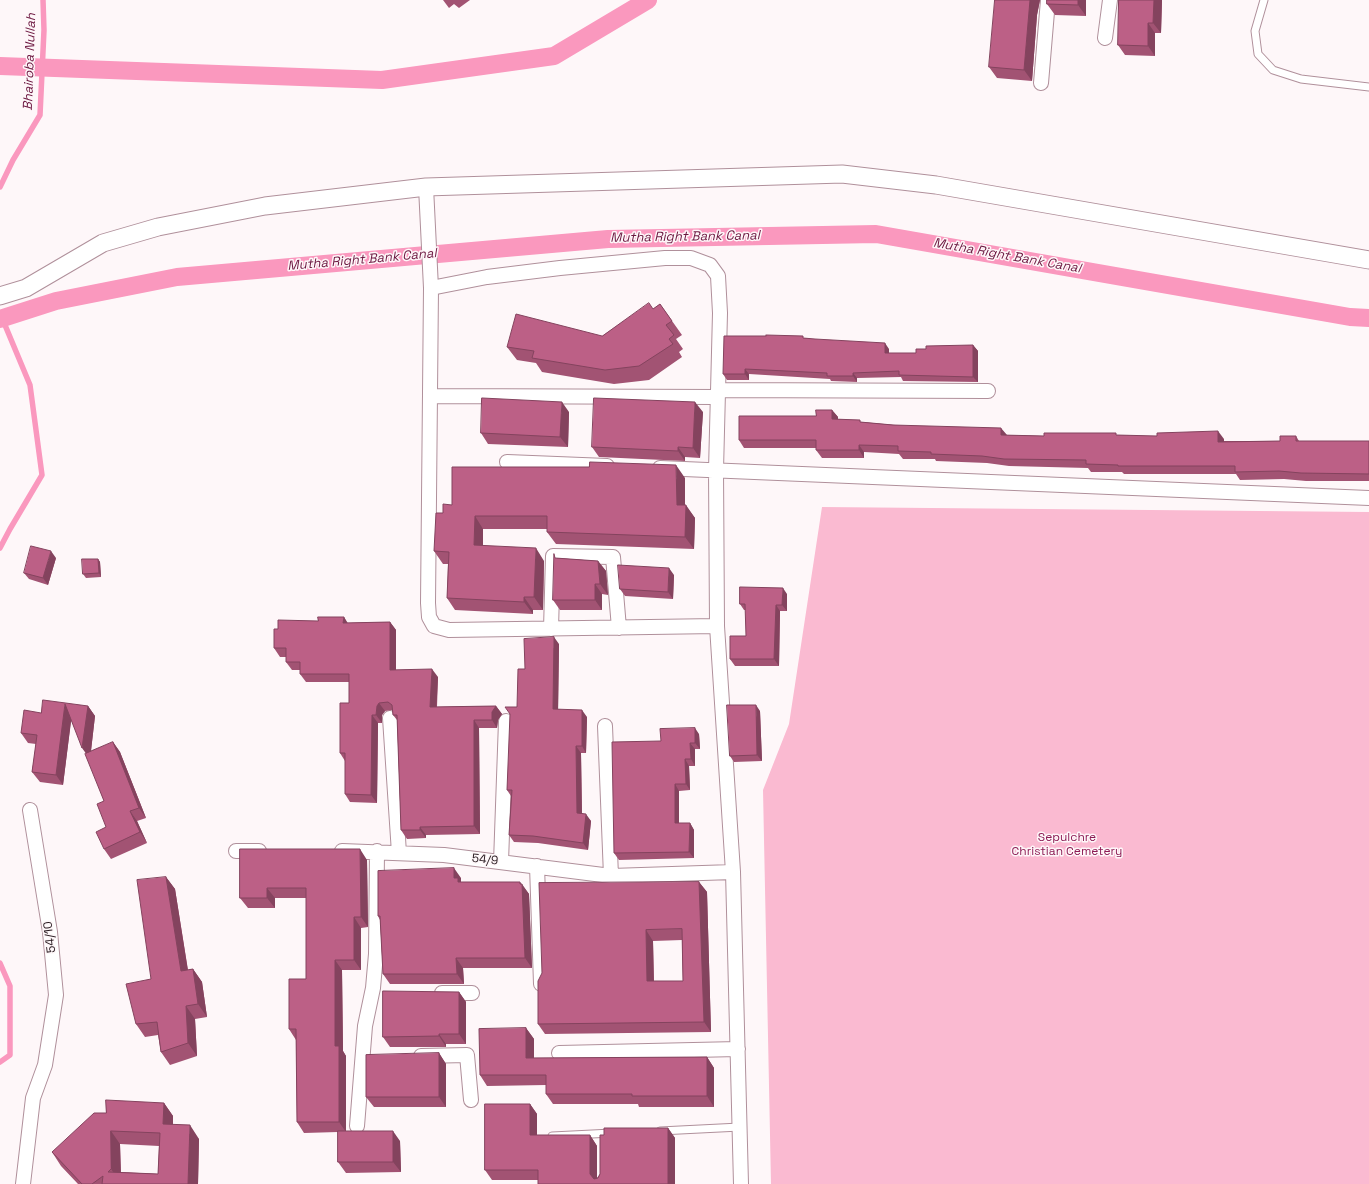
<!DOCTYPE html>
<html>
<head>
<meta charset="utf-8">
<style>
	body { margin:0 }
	canvas { display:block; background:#fef7f9 }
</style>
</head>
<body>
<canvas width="1369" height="1184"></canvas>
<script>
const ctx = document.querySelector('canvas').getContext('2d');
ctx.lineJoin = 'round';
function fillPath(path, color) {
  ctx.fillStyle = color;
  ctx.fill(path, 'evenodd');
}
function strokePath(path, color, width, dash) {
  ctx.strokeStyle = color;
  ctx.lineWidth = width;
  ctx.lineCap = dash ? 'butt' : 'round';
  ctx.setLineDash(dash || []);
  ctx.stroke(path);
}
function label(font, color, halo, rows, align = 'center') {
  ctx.font = font + ' "Space Grotesk",sans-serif';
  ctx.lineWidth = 3;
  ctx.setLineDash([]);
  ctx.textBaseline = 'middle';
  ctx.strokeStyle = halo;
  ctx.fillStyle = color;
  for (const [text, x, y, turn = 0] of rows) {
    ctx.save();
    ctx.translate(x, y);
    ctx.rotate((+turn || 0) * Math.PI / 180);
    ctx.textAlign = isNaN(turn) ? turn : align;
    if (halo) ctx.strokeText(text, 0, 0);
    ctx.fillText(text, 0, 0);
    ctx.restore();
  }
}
const green = new Path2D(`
	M 822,507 L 1369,512 L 1369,1184 L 771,1184 L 763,790 L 789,724 Z`);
const stream = new Path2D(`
	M 0,187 L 13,160 L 40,115 L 44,30 L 43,0
	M 0,313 L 30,385 L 42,475 L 10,529 L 0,548
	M 0,963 L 10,986 L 10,1055 L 0,1062`);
const canal = new Path2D(`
	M 0,66 L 382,80 L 554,56 L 648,0
	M 0,319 L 56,301 L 177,277 L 608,239 L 876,234 L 1350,317 L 1369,318`);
const service = new Path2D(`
	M 1264,0 L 1255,31 L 1258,54 L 1273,70 L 1301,79 L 1369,87
	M 660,1131 L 740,1127
	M 552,1136 L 612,1133`);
const minor = new Path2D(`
	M 1105,38 L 1110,0
	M 1041,83 L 1048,0
	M 426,187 L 431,288 L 428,603 L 429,617 L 434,626 L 449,630 L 717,626
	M 431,288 L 487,277 L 560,268 L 665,258 L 691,258 L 710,265 L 718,276 L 720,313 L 716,470 L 717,626 L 733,872 L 741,1184
	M 718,390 L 988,391
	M 430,396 L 718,397
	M 507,462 L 607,466
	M 660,468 L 1369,498
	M 551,629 L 553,556 L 613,557 L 619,628
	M 390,718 L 399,853
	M 605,726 L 611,876
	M 236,851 L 259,851
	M 342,851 L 444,855 L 611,876 L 733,872
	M 501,862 L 506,721
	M 537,866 L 541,984
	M 442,993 L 472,993
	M 559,1053 L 738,1049
	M 421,1056 L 467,1055 L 471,1100
	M 357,1126 L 365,1026 L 373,988 L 376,954 L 377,851
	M 23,1184 L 33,1098 L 45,1065 L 56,995 L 50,932 L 30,810`);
const tertiary = new Path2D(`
	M 0,296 L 26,288 L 103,243 L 158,227 L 265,206 L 426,187 L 842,174 L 936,185 L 1369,260`);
const wall = new Path2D(`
	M 443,0 L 470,0 L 459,8 L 454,4 L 449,8 Z
	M 995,0 L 1040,0 L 1037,15 L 1032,81 L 997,78 L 989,67 Z
	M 1086,0 L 1086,16 L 1055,15 L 1047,4 Z
	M 1119,0 L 1162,0 L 1161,33 L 1155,33 L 1155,56 L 1125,55 L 1118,45 Z
	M 660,304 L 682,335 L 676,339 L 683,349 L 679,352 L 682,357 L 649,380 L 614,384 L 542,372 L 536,363 L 517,360 L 507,347 L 602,336 L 653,309 Z
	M 804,338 L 889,349 L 889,353 L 916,353 L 926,349 L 973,345 L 978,351 L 978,382 L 903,381 L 901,377 L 857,378 L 857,382 L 831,381 L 830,379 L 749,374 L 749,380 L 727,380 L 723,374 Z
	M 832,410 L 838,417 L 838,419 L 862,422 L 1006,435 L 1044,436 L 1118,435 L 1224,439 L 1224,441 L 1280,441 L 1296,436 L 1299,441 L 1369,441 L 1369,481 L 1306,481 L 1284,479 L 1240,480 L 1236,474 L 1124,474 L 1122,472 L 1091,472 L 1088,468 L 1009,466 L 987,463 L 936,461 L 935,459 L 903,459 L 899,454 L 864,452 L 864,458 L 822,458 L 816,450 L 816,448 L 744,448 L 739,440 L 816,416 Z
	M 569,412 L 568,447 L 488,444 L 481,433 Z
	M 703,412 L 700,458 L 685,457 L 685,461 L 599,457 L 592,447 Z
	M 685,478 L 685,505 L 695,518 L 694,549 L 556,544 L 547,532 L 547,529 L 483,529 L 483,546 L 544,561 L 543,610 L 533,610 L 533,614 L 455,610 L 447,598 L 448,564 L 443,564 L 434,551 L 443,513 L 452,505 Z
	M 56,558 L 48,585 L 29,579 L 24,573 Z
	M 557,558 L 598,561 L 606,571 L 608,595 L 602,594 L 602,610 L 560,610 L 553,600 Z
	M 98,559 L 100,562 L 101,577 L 86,578 L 83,574 Z
	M 674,575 L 673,599 L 625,596 L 620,589 Z
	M 787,594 L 787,611 L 780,611 L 779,666 L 735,666 L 730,659 L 746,636 L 746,610 L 744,610 L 740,604 Z
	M 344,617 L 347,623 L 390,622 L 396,630 L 396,670 L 438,677 L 437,707 L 496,706 L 502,714 L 498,720 L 497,728 L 479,728 L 480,834 L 426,835 L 426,838 L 407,839 L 401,830 L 397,720 L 393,715 L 392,710 L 385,711 L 382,715 L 382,723 L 378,723 L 377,803 L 350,802 L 345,794 L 345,761 L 340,753 L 349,703 L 349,682 L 306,682 L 300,674 L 300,670 L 292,670 L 286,662 L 286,657 L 280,657 L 274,648 L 278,629 L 318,621 Z
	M 559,644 L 558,709 L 587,717 L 586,753 L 581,753 L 582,813 L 591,821 L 588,850 L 538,843 L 514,842 L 509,835 L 511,796 L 507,790 L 517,707 L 525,669 Z
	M 88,706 L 95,716 L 91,751 L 113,742 L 120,752 L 146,818 L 137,821 L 147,843 L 111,859 L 104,849 L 106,827 L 104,801 L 86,753 L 71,720 L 63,785 L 40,782 L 32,772 L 36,744 L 28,743 L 21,733 L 41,713 Z
	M 760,711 L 762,761 L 734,762 L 730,756 Z
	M 699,734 L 700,749 L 695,749 L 695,766 L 689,766 L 690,790 L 679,791 L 679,823 L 690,823 L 694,830 L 694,858 L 619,860 L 614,853 L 661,741 Z
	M 240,849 L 367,860 L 368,927 L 361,928 L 361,970 L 342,970 L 343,1051 L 346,1056 L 346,1131 L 400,1141 L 401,1172 L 346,1173 L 338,1162 L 338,1132 L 304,1133 L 297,1122 L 296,1040 L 289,1029 L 306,979 L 306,898 L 275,898 L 275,908 L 248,908 L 240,898 Z
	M 166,877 L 175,889 L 188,970 L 193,969 L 202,982 L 207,1017 L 195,1019 L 197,1056 L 170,1065 L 161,1052 L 158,1035 L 145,1037 L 136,1024 L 151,979 Z
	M 461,878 L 461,882 L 521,884 L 529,894 L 532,968 L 463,968 L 464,984 L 390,984 L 383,974 L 380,920 L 378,916 Z
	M 699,882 L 707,892 L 711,1032 L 545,1034 L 538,1024 ZM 682,940 L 683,981 L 654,981 L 653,941 Z
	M 459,992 L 466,1002 L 466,1044 L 446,1044 L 446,1047 L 390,1047 L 383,1037 Z
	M 526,1028 L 534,1039 L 534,1058 L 707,1057 L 714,1068 L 714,1107 L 639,1107 L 638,1104 L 553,1104 L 546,1094 L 546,1085 L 487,1086 L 480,1075 Z
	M 439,1053 L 446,1064 L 446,1107 L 374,1107 L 366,1097 Z
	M 164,1103 L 173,1116 L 173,1125 L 199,1139 L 198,1184 L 78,1184 L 61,1166 L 52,1152 L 106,1113 ZM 120,1144 L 159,1146 L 158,1174 L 121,1172 Z
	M 530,1104 L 537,1114 L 537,1135 L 590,1135 L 597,1146 L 597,1178 L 600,1174 L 604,1135 L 668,1128 L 675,1138 L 675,1184 L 538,1180 L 492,1180 L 485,1170 Z`);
const shadedWall = new Path2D(`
	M 1030,0 L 1040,0 L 1037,15 L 1032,81 L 1024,70 Z
	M 1078,0 L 1086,0 L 1086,16 L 1078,5 Z
	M 1154,0 L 1162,0 L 1161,33 L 1153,23 Z
	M 1148,23 L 1155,33 L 1155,56 L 1148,46 Z
	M 885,343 L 889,349 L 889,359 L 885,353 Z
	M 973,345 L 978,351 L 978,382 L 973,377 Z
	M 745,369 L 749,374 L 749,380 L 745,374 Z
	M 853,373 L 857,378 L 857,382 L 853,376 Z
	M 562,402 L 569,412 L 568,447 L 560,437 Z
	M 695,402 L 703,412 L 700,458 L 693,448 Z
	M 832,410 L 838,417 L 838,426 L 832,419 Z
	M 1001,428 L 1007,435 L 1001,435 Z
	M 1218,431 L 1224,439 L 1224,449 L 1218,442 Z
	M 859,445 L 864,452 L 864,458 L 859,450 Z
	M 678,447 L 685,457 L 685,461 L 678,451 Z
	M 676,465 L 685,478 L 685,515 L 686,505 L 695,518 L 694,549 L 685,537 L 677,505 Z
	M 475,516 L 483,529 L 483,558 L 474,545 Z
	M 536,548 L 544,561 L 543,610 L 534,597 Z
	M 51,551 L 56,558 L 48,585 L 43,578 Z
	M 98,559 L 100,562 L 101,577 L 99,573 Z
	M 598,561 L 606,571 L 608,595 L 600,584 Z
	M 669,568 L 674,575 L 673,599 L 668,592 Z
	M 595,584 L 602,594 L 602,610 L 595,600 Z
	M 783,588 L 787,594 L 787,611 L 782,605 Z
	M 524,597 L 533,610 L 533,614 L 524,602 Z
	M 776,605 L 780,611 L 779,666 L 774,659 Z
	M 344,617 L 349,625 L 343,623 Z
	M 390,622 L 396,630 L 396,678 L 390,670 Z
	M 554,637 L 559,644 L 558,716 L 553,709 Z
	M 432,669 L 438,677 L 436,715 L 430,707 Z
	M 379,703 L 385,711 L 382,715 L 382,723 L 376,715 L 377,706 Z
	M 65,704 L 72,714 L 63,785 L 56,775 Z
	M 756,705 L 760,711 L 762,761 L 757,755 Z
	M 88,706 L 95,716 L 90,759 L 82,748 Z
	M 496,706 L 502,714 L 498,720 L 497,728 L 492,720 L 492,712 Z
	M 582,710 L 587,717 L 586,753 L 582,746 Z
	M 372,715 L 378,723 L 377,803 L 371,795 Z
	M 474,720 L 479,728 L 480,834 L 474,826 Z
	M 695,728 L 699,734 L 700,749 L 695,743 Z
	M 113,742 L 120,752 L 146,818 L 139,808 Z
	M 690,743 L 695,749 L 695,766 L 691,759 Z
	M 576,746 L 581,753 L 582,820 L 577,813 Z
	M 685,759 L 689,766 L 690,790 L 686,784 Z
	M 675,784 L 679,791 L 679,830 L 675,823 Z
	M 130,811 L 137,821 L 147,843 L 140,832 Z
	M 586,814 L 591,821 L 588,850 L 583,843 Z
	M 690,823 L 694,830 L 694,858 L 689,852 Z
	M 420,827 L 426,835 L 426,838 L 420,830 Z
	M 360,849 L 367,860 L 368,927 L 361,917 Z
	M 454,868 L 461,878 L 461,882 L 465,888 L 454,878 Z
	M 166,877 L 175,889 L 190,984 L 181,971 Z
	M 520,882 L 522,885 L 522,884 L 529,894 L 532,968 L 525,958 Z
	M 699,882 L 707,892 L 711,1032 L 704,1022 Z
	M 267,888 L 275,898 L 275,908 L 267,898 Z
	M 354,917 L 361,928 L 361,970 L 354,960 Z
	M 646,930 L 653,941 L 654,991 L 647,981 Z
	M 456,958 L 463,968 L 464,984 L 457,974 Z
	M 335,960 L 342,970 L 343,1051 L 346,1056 L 346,1132 L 339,1122 L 335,1046 Z
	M 193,969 L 202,982 L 207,1017 L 198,1004 Z
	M 459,992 L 466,1002 L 466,1044 L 459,1034 Z
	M 186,1006 L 195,1019 L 197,1056 L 188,1043 Z
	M 526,1028 L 534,1039 L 534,1069 L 526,1058 Z
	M 439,1034 L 446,1044 L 446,1047 L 439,1036 Z
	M 439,1053 L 446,1064 L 446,1107 L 439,1097 Z
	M 707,1057 L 714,1068 L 714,1107 L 707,1096 Z
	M 164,1103 L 173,1116 L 173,1138 L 163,1124 Z
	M 530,1104 L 537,1114 L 537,1146 L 530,1135 Z
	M 190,1125 L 199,1139 L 198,1184 L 188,1184 Z
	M 668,1128 L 675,1138 L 675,1184 L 668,1184 Z
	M 111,1131 L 120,1144 L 121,1183 L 111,1169 Z
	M 393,1131 L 400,1141 L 401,1172 L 393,1162 Z
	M 590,1135 L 597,1146 L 597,1184 L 590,1174 Z`);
const building = new Path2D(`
	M 995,0 L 1030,0 L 1024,70 L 989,67 Z
	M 1047,0 L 1078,0 L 1078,5 L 1047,4 Z
	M 1119,0 L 1154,0 L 1153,23 L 1148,23 L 1148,46 L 1118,45 Z
	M 649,303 L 653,309 L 660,304 L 672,321 L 666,325 L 674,335 L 669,339 L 673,344 L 639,366 L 605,370 L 532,358 L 534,351 L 507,347 L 516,314 L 602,336 Z
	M 766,335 L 803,336 L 803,338 L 815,339 L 885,343 L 885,353 L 916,353 L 916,349 L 926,349 L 926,346 L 973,345 L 973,377 L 899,375 L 899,371 L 853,373 L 853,376 L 827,376 L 827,373 L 745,369 L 745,374 L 723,374 L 724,336 L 766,336 Z
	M 482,398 L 562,402 L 560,437 L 481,433 Z
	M 594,398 L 695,402 L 693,448 L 678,447 L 678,451 L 592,447 Z
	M 816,410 L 832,410 L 832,419 L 860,420 L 860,422 L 893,425 L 1001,428 L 1001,435 L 1044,436 L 1044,433 L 1116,433 L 1116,435 L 1157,436 L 1157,433 L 1218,431 L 1218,442 L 1280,441 L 1280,436 L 1296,436 L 1296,441 L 1369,441 L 1369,474 L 1301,473 L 1279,471 L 1235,472 L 1235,466 L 1118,466 L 1118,465 L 1086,464 L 1086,460 L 1004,459 L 982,456 L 931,454 L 931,452 L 898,451 L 898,446 L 859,445 L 859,450 L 816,450 L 816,440 L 739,440 L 739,416 L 816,416 Z
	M 590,462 L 676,465 L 677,505 L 686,505 L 685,537 L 547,532 L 547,516 L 475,516 L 474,545 L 536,548 L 534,597 L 524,597 L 524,602 L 447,598 L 449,552 L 434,551 L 436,513 L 443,513 L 443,504 L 452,505 L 452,467 L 589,467 Z
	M 31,546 L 51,551 L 43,578 L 24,573 Z
	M 554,554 L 555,558 L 598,561 L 600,584 L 595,584 L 595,600 L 553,600 Z
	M 82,559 L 98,559 L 99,573 L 83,574 Z
	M 618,565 L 669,568 L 668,592 L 620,589 Z
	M 740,587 L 783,588 L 782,605 L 776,605 L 774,659 L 730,659 L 730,636 L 746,636 L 745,604 L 740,604 Z
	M 318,617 L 344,617 L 343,623 L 390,622 L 390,670 L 432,669 L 430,707 L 496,706 L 492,712 L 492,720 L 474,720 L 474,826 L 420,827 L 420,830 L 401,830 L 397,715 L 393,715 L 392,705 L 388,702 L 379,703 L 377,706 L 376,715 L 372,715 L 371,795 L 345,794 L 345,753 L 340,753 L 340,703 L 349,703 L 349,674 L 300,674 L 300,662 L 286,662 L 286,648 L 274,648 L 274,629 L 278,629 L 278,620 L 318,621 Z
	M 554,637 L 553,709 L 582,710 L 582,746 L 576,746 L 577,813 L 586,814 L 583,843 L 533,836 L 509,835 L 512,790 L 507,790 L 510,714 L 505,707 L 517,707 L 518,669 L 525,669 L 524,639 Z
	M 43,700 L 88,706 L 82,748 L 65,704 L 56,775 L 32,772 L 37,735 L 21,733 L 24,710 L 41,713 Z
	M 727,705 L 756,705 L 757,755 L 730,756 Z
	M 695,728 L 695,743 L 690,743 L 691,759 L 685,759 L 686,784 L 675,784 L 675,823 L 690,823 L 689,852 L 614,853 L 612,742 L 661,741 L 660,729 Z
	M 113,742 L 139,808 L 130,811 L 140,832 L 104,849 L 96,832 L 106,827 L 97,804 L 104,801 L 85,754 Z
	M 240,849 L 360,849 L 361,917 L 354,917 L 354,960 L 335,960 L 335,1046 L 339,1046 L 339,1122 L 297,1122 L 296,1029 L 289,1029 L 289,979 L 306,979 L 306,888 L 267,888 L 267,898 L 240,898 Z
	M 454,868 L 454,878 L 458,878 L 458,882 L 520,882 L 520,884 L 522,884 L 525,958 L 456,958 L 457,974 L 383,974 L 380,916 L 378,916 L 378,871 Z
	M 166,877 L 181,971 L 193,969 L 198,1004 L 186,1006 L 188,1043 L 161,1052 L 157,1022 L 136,1024 L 126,984 L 151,979 L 137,880 Z
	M 699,882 L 704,1022 L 538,1024 L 538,981 L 542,973 L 539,883 ZM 682,929 L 683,981 L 647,981 L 646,930 Z
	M 383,991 L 459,992 L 459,1034 L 439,1034 L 439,1036 L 383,1037 Z
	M 526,1028 L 526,1058 L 707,1057 L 707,1096 L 632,1096 L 632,1094 L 546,1094 L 546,1075 L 480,1075 L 479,1029 Z
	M 439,1053 L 439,1097 L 366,1097 L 366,1055 Z
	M 106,1100 L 164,1103 L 163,1124 L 190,1125 L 188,1184 L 102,1184 L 103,1176 L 92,1184 L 82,1184 L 52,1152 L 94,1113 L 106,1113 ZM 111,1131 L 160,1133 L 158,1174 L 108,1172 L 111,1169 Z
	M 485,1104 L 530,1104 L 530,1135 L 590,1135 L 590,1174 L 594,1179 L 598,1178 L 600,1174 L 600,1135 L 604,1135 L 604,1128 L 668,1128 L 668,1184 L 538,1184 L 538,1170 L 485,1170 Z
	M 338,1131 L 393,1131 L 393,1162 L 338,1162 Z`);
const parkNames = [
	["Sepulchre",1067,838],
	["Christian Cemetery",1067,852]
];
const streetNames = [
	["54/9",485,860,6],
	["54/10",50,937,-97]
];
const waterNames = [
	["Bhairoba Nullah",30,62,-88],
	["Mutha Right Bank Canal",685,237,-1],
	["Mutha Right Bank Canal",1007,256,10],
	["Mutha Right Bank Canal",362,260,-5]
];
fillPath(green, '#fabad1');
strokePath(stream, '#fa98be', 5.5);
strokePath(canal, '#fa98be', 18);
strokePath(service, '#b0909b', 9);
strokePath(minor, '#b0909b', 16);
strokePath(tertiary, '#b0909b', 19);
strokePath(service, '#fff', 7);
strokePath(minor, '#fff', 14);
strokePath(tertiary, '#fff', 17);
fillPath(wall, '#a25373');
fillPath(shadedWall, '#84435e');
fillPath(building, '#bc6086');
strokePath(building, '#84435e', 1);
label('12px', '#8c1b54', '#fef7f9', parkNames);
label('12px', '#26191e', '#fef7f9', streetNames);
label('italic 13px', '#6c1740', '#fef7f9', waterNames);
</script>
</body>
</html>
